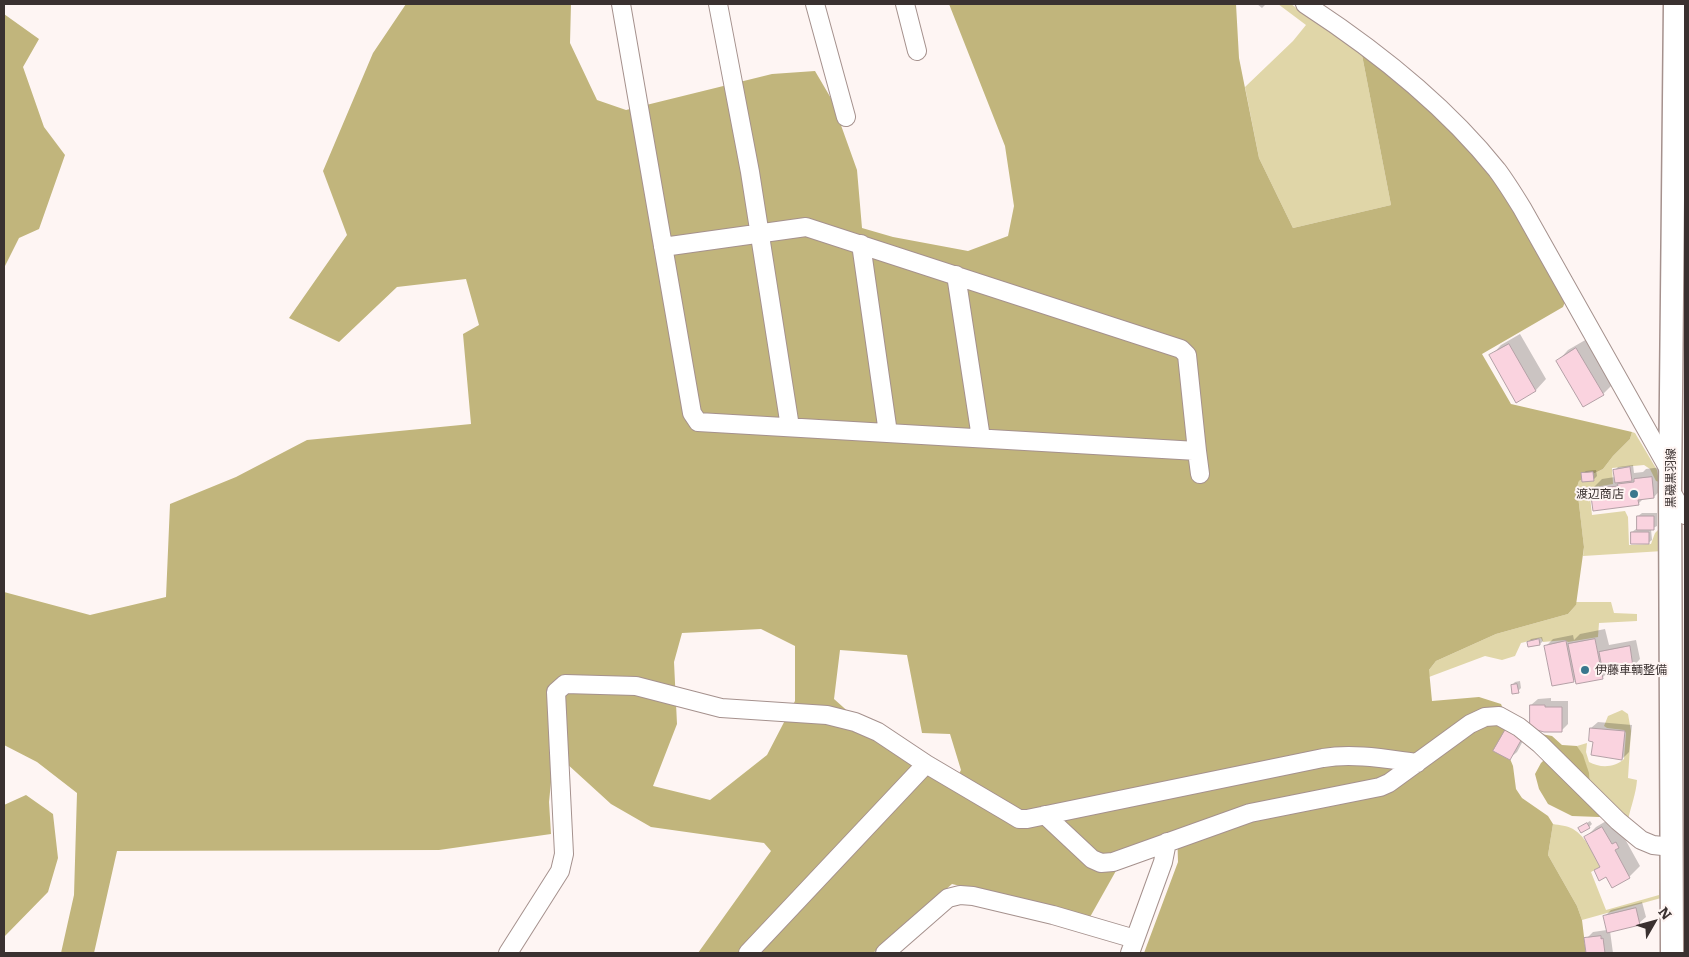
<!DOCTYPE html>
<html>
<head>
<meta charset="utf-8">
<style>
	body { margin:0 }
	#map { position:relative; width:1689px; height:957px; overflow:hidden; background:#fef5f3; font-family:Literata,serif }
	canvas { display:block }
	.frame { position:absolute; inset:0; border:5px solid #3a3130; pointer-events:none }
	.north { position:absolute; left:1629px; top:897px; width:50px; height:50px; -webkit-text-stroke:4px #fef5f3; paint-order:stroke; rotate:52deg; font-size:14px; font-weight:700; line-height:20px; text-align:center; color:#3a3130 }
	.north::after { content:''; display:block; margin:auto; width:18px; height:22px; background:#3a3130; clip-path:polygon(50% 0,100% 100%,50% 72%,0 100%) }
</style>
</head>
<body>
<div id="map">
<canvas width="1689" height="957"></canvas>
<div class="frame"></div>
<div class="north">N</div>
</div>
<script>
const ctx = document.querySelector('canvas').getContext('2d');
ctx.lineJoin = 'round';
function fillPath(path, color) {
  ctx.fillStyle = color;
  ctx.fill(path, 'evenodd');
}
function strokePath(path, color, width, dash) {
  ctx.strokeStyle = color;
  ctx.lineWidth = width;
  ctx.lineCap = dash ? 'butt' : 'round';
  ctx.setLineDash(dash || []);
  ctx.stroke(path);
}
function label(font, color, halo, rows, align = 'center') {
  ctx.font = font + ' Literata,"Noto Sans JP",serif';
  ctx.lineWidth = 4;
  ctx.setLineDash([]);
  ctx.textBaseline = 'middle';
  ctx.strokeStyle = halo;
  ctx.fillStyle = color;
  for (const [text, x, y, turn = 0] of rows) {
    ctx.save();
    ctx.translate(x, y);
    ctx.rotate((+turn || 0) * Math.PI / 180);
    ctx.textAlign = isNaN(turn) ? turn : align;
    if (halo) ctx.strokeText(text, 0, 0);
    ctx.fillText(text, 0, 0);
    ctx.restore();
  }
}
const green = new Path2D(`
	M 1278,4 L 1291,4 L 1362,55 L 1391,205 L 1293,228 L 1259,158 L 1245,87 L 1293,41 L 1306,25 Z
	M 1632,432 L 1635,433 L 1657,470 L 1659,482 L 1656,481 L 1650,469 L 1644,465 L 1612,468 L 1613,484 L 1589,488 L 1592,515 L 1625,511 L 1628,517 L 1629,545 L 1651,544 L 1655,533 L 1662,526 L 1663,551 L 1583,556 L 1584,547 L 1577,487 L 1579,481 L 1603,469 L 1613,456 L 1630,439 Z
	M 1576,602 L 1611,602 L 1614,613 L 1637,614 L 1637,621 L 1599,623 L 1598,637 L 1568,642 L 1565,640 L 1543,642 L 1541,638 L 1521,643 L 1515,656 L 1502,660 L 1485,656 L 1429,677 L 1429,670 L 1436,661 L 1496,634 L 1568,614 L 1576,605 Z
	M 1622,710 L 1628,714 L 1631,731 L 1628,778 L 1637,780 C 1636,794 1631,806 1628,820 L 1590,788 C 1589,772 1585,759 1577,746 L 1587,743 L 1586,752 L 1589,762 C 1600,768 1614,768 1624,759 L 1626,733 L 1624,730 L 1607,728 L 1604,726 L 1608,716 Z
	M 1553,824 C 1559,825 1568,826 1573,829 C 1586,837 1593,853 1600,867 L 1591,872 L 1606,910 L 1659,895 L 1660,854 L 1662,855 L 1661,898 L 1582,920 L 1577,906 L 1548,855 Z`);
const forest = new Path2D(`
	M 406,4 L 571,4 L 570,43 L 597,100 L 626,110 L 772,74 L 815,71 L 832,100 L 857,170 L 862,228 L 893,237 L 968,251 L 1008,236 L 1014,206 L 1005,146 L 949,4 L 1236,4 L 1239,58 L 1259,158 L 1293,228 L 1391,205 L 1362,55 L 1429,107 L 1495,175 L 1565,302 L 1563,307 L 1482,354 L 1511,404 L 1632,432 L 1630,439 L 1613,456 L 1603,469 L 1579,481 L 1577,487 L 1584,547 L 1576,605 L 1568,614 L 1496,634 L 1436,661 L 1429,670 L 1432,701 L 1479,697 L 1501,704 L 1506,716 L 1506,749 L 1513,766 L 1516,789 L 1522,798 L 1548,816 L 1553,824 L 1548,855 L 1577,906 L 1582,920 L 1586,953 L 1144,953 L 1178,862 L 1177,829 L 1126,853 L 1090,917 L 952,884 L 873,953 L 698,953 L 771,851 L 764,843 L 651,827 L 611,804 L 554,752 L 549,802 L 551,834 L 439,850 L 117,851 L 94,953 L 61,953 L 74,895 L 77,793 L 37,762 L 4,745 L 4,592 L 90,615 L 166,597 L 170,504 L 236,477 L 307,440 L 471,424 L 463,334 L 479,325 L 466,279 L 397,287 L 339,342 L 289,318 L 347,235 L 323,171 L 373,53 ZM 761,629 L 795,646 L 795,701 L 767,755 L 710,800 L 653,786 L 677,724 L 674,662 L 682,633 ZM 840,650 L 907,655 L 922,733 L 950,734 L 961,770 L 953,786 L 870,731 L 834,699 Z
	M 4,14 L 39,39 L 23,67 L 44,127 L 65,155 L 39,229 L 19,238 L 4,268 Z
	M 1541,734 L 1552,736 L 1562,745 L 1577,746 L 1583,755 L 1589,773 L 1590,788 L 1604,816 L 1599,817 L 1572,816 L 1548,804 L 1539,789 L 1535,774 L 1541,763 L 1548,756 Z
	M 26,795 L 53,814 L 58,858 L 48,892 L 4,937 L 4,805 Z`);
const shadow = new Path2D(`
	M 1257,4 L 1266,4 L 1262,8 Z
	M 1520,334 L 1546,379 L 1536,390 L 1517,401 L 1491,356 L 1501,345 Z
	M 1587,339 L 1614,383 L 1603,394 L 1558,361 L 1568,350 Z
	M 1633,465 L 1634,473 L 1643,472 L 1646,469 L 1662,467 L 1664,486 L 1654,497 L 1644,498 L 1638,504 L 1592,494 L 1588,497 L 1579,493 L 1582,490 L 1591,489 L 1591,490 L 1602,479 L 1615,477 L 1614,471 L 1618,467 Z
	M 1596,470 L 1597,476 L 1594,479 L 1583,480 L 1582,474 L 1586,471 Z
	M 1642,513 L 1657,513 L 1657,526 L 1651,529 L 1652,540 L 1648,543 L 1632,532 L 1636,529 L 1638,529 L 1638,516 Z
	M 1605,629 L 1609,645 L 1636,640 L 1640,659 L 1629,671 L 1620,669 L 1609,671 L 1602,678 L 1576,678 L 1574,681 L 1546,646 L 1553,639 L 1573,635 L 1574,640 L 1580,634 Z
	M 1542,637 L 1543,641 L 1540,644 L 1528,642 L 1531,639 Z
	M 1520,681 L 1521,688 L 1518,691 L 1512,685 L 1515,682 Z
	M 1551,698 L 1551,701 L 1568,701 L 1568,724 L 1561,731 L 1531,705 L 1538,699 Z
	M 1598,722 L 1632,725 L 1629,752 L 1622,759 L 1594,741 L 1591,728 Z
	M 1530,728 L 1517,752 L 1510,758 L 1495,750 Z
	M 1613,817 L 1628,836 L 1625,839 L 1640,866 L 1629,877 L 1612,886 L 1607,875 L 1595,871 L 1601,865 L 1586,837 L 1596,827 Z
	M 1590,821 L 1592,824 L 1589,827 L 1579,828 Z
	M 1642,902 L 1646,917 L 1639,923 L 1610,931 L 1613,953 L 1588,953 L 1586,939 L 1593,932 L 1607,930 L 1604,917 L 1611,910 Z`);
const building = new Path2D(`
	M 1509,344 L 1536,391 L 1516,403 L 1489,355 Z
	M 1576,348 L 1604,395 L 1583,407 L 1556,361 Z
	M 1630,467 L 1632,481 L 1615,483 L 1613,470 Z
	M 1593,472 L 1594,481 L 1582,482 L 1581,473 Z
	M 1652,477 L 1654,498 L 1638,500 L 1639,505 L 1593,511 L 1590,489 L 1618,486 L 1617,484 L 1634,482 L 1634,479 Z
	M 1588,491 L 1589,498 L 1579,500 L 1578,493 Z
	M 1637,516 L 1654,516 L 1654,530 L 1637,530 Z
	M 1631,532 L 1649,532 L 1649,544 L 1631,544 Z
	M 1539,639 L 1540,645 L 1528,647 L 1527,642 Z
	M 1595,639 L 1603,679 L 1576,684 L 1568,644 Z
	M 1566,641 L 1574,682 L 1552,686 L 1544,646 Z
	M 1630,646 L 1633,667 L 1629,668 L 1630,672 L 1620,674 L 1619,670 L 1603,673 L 1599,652 Z
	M 1517,684 L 1519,693 L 1512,694 L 1511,685 Z
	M 1530,705 L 1545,705 L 1545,707 L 1562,707 L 1562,732 L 1544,732 L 1530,728 Z
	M 1508,725 L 1524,735 L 1510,760 L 1493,751 Z
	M 1590,728 L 1625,731 L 1622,760 L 1591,755 L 1593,742 L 1589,741 Z
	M 1587,823 L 1590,828 L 1581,833 L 1578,828 Z
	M 1602,827 L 1612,844 L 1616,842 L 1619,848 L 1615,850 L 1630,878 L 1612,888 L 1606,877 L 1599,881 L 1594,870 L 1600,867 L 1584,837 Z
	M 1636,908 L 1640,925 L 1607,933 L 1603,916 Z
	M 1601,936 L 1601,939 L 1603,938 L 1605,953 L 1586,953 L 1584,938 Z`);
const minor = new Path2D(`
	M 621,4 L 692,413 L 698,422 L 1197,451 L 1187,355 L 1181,349 L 806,227 L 663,247
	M 718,4 L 750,172 L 790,427
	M 815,4 L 846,117
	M 905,4 L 917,51
	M 1305,4 C 1374,49 1445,105 1497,170 C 1506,182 1514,195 1522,208 L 1670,471
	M 861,244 L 888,433
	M 956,275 L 981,438
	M 1197,451 L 1200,474
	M 1670,490 L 1685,515
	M 1045,815 L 1092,859 L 1101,863 L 1113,862 L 1250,813 L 1380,787 L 1389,783 L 1470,724 L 1485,717 L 1499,716 L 1519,727 L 1540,744 L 1618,821 L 1641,840 L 1653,845 L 1672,847
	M 508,953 L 560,871 L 564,854 L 556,692 L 565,684 L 636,686 L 721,708 L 827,715 L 855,722 L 878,732 L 926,764
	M 748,953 L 926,764 L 1009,813 L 1019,819 L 1027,819 L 1323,758 C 1354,753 1386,759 1417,763
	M 885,953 L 948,898 L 960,895 L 973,896 L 1053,915 L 1135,939
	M 1130,953 L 1163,862 L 1167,842`);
const major = new Path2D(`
	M 1672,953 L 1670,490 L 1675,4`);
const markers = [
	[1634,494,5,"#39778d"],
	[1585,670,5,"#39778d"]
];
const streetNames = [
	["黒磯黒羽線",1671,478,-90]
];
const poiNames = [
	["渡辺商店",1624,494],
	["伊藤車輌整備",1595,670,"left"]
];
fillPath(green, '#e0d6a8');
fillPath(forest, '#c1b57c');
fillPath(shadow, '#0003');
fillPath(building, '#fad3df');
strokePath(building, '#b4a0a6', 1);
strokePath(minor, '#a5918d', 20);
strokePath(major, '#a5918d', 25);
strokePath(minor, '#fff', 18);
strokePath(major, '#fff', 22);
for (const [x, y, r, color] of markers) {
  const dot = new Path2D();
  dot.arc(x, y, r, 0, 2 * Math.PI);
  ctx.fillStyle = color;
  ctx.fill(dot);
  strokePath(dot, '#fef5f3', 2);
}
label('12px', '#3a3130', '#fef5f3', streetNames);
label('12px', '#3a3130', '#fef5f3', poiNames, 'right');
</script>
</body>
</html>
